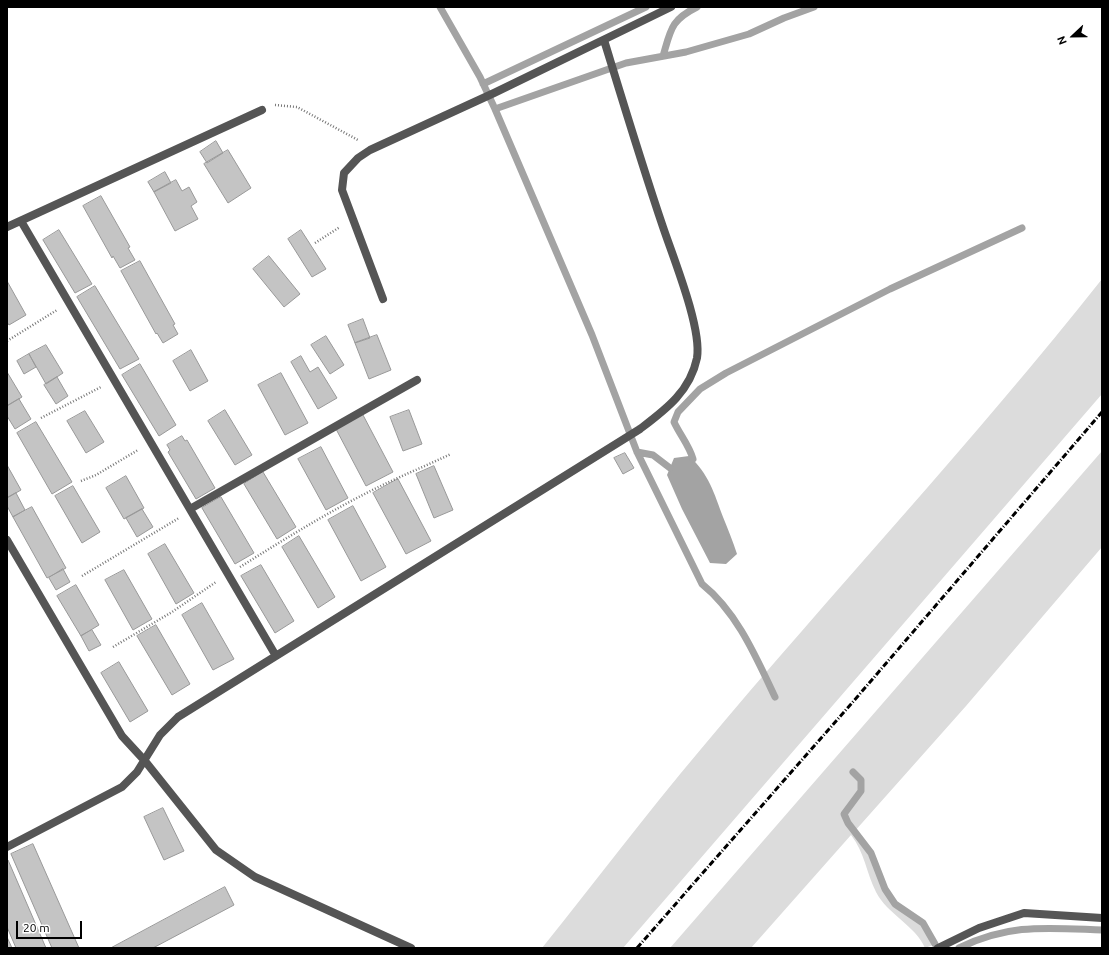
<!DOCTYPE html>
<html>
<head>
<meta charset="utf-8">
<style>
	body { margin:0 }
	#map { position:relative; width:1109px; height:955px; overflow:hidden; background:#fff; font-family:Ubuntu,sans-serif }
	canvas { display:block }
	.frame { position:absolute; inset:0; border:8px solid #000; pointer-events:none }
	.north { position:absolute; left:1053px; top:16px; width:40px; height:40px; -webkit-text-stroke:3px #fff; paint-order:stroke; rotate:248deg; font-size:11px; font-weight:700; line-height:16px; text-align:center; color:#000 }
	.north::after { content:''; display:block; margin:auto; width:14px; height:18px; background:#000; clip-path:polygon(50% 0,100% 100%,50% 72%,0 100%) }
	.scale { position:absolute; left:16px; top:921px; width:66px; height:18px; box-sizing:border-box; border:2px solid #000; border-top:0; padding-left:5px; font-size:12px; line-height:14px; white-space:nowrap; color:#000; -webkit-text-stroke:3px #fff; paint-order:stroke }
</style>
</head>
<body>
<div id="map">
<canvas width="1109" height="955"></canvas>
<div class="frame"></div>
<div class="north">N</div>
<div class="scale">20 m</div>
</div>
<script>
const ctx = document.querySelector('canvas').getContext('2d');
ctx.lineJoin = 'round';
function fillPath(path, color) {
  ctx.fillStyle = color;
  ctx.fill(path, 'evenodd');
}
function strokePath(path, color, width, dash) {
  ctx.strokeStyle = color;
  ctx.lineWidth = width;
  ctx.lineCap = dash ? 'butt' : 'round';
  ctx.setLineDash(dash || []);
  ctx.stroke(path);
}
const green = new Path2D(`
	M 1102,279 L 1102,394 L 623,948 L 542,948 C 595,882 646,814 701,749 C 833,591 974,441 1102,279 Z
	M 1102,451 L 1102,547 L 966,706 L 854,832 L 872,861 L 884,892 L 893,905 L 922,925 L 933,945 L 925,948 C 916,926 887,914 876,892 C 866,872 865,853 851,835 L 751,948 L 670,948 Z`);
const water = new Path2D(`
	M 689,456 C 709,474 714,493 723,517 C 728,529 733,542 737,554 L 726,564 L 710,563 L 682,509 L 667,475 L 674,458 Z`);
const stream = new Path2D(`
	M 440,7 L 480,77 L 495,109 L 592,335 L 637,452 L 702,584 C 737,612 756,657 775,697
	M 663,56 C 671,29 671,20 697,7
	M 483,84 L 646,7
	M 495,109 L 626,63 L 686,52 L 749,34 L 784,18 L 814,7
	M 637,452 L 653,455 L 670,468
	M 693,459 C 689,445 680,435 674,422 L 678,412 L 700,389 L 726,373 L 890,289 L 1022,228
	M 853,772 L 861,780 L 861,791 L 844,814 L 848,823 L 871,853 L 885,889 L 895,904 L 923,923 L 935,944
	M 959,948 C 1009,923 1048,928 1102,930`);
const building = new Path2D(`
	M 216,141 L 223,153 L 207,163 L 200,152 Z
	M 228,150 L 251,188 L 228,203 L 204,164 Z
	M 165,172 L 171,183 L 154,192 L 148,182 Z
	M 176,180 L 182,191 L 189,187 L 197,202 L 191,206 L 198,219 L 175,231 L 154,192 Z
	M 101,196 L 130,247 L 128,248 L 135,260 L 120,268 L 113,256 L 112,258 L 83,206 Z
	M 59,230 L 92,284 L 75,293 L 43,240 Z
	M 301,230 L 326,269 L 312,277 L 288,239 Z
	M 269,256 L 300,294 L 284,307 L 253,269 Z
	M 140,261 L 175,324 L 173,325 L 178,334 L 163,343 L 157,333 L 156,334 L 121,271 Z
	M 7,281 L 26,315 L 9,325 L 7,322 Z
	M 95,286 L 139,359 L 120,369 L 77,297 Z
	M 363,319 L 370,338 L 355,343 L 348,325 Z
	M 377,335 L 391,370 L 369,379 L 355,343 Z
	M 326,336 L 344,365 L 330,374 L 311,345 Z
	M 46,345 L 63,373 L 46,384 L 29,354 Z
	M 191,350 L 208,381 L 190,391 L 173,361 Z
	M 29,354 L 36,367 L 24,374 L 17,361 Z
	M 301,356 L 310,372 L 318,367 L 337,398 L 318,409 L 291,362 Z
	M 140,364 L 176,425 L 159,436 L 122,375 Z
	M 7,372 L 22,397 L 7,406 Z
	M 281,373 L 308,423 L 285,435 L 258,385 Z
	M 57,377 L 68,396 L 56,404 L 44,385 Z
	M 19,399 L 31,419 L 15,429 L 7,416 L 7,406 Z
	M 225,410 L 252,455 L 235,465 L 208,421 Z
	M 409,410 L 422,444 L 403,451 L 390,417 Z
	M 85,411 L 104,442 L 86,453 L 67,421 Z
	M 363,415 L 393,472 L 366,486 L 336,429 Z
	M 36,422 L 72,482 L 52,494 L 17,433 Z
	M 182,436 L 185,441 L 187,440 L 215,488 L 196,499 L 168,452 L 170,450 L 167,445 Z
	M 321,447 L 348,498 L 326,510 L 298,459 Z
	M 625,453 L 634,468 L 623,474 L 614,458 Z
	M 7,465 L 21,490 L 7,498 Z
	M 434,466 L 453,510 L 434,518 L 416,474 Z
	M 263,472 L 296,527 L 277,539 L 244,484 Z
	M 126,476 L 144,508 L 124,519 L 106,488 Z
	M 398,479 L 431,541 L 406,554 L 373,493 Z
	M 73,486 L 100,532 L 82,543 L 55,496 Z
	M 16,493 L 25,510 L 13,517 L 7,506 L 7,498 Z
	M 221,497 L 254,553 L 235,564 L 202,508 Z
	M 353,506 L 386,567 L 361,581 L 328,520 Z
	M 32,507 L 66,568 L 47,578 L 13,517 Z
	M 142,509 L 153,527 L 137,537 L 126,518 Z
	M 299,536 L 335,597 L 318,608 L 282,547 Z
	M 165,544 L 194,593 L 176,604 L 148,554 Z
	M 261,565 L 294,621 L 275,633 L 241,576 Z
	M 63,569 L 70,582 L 56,590 L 49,578 Z
	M 124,570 L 152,619 L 133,630 L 105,580 Z
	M 76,585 L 99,625 L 81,636 L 57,596 Z
	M 202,603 L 234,659 L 213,670 L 182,615 Z
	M 156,625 L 190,684 L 172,695 L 137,636 Z
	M 92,630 L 101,645 L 89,651 L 81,636 Z
	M 119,662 L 148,711 L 130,722 L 101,673 Z
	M 163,808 L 184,851 L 164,860 L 144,817 Z
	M 33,844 L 79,948 L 52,948 L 11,854 Z
	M 7,860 L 8,860 L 46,948 L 16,948 L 7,927 Z
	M 225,887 L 234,905 L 153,948 L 111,948 Z
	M 7,937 L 12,948 L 7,948 Z`);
const path = new Path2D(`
	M 275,105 L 297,107 L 358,140
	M 315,243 L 340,227
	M 7,341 L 57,310
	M 41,418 L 101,387
	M 81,481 L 96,475 L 138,450
	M 240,567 C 288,537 336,507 387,483 C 408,473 430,464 451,454
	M 82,576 L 179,518
	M 113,647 L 172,612 L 216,582`);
const minor = new Path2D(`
	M 21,221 L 276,656
	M 7,227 L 262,110
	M 383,299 L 342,190 L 344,173 L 358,158 L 370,150 L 494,93 L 671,7
	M 190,509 L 417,380
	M 7,540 L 122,736 L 145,761 L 216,850 L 255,877 L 411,948
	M 7,847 L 122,787 L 137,772 L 160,735 L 178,717 L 640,429 C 665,410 690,392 697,358 C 702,328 673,257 663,227 C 642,165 623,102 604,40
	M 938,948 L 979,928 L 1024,913 L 1102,918`);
const rail = new Path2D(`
	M 637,948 L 858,696 L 1102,412`);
fillPath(green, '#dcdcdc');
fillPath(water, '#a3a3a3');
strokePath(stream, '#a3a3a3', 7);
fillPath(building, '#c4c4c4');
strokePath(building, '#999', 1);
strokePath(path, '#777', 2.5, [1, 2]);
strokePath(minor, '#555', 8);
strokePath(rail, '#000', 3, [6, 2, 1, 2]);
</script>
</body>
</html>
